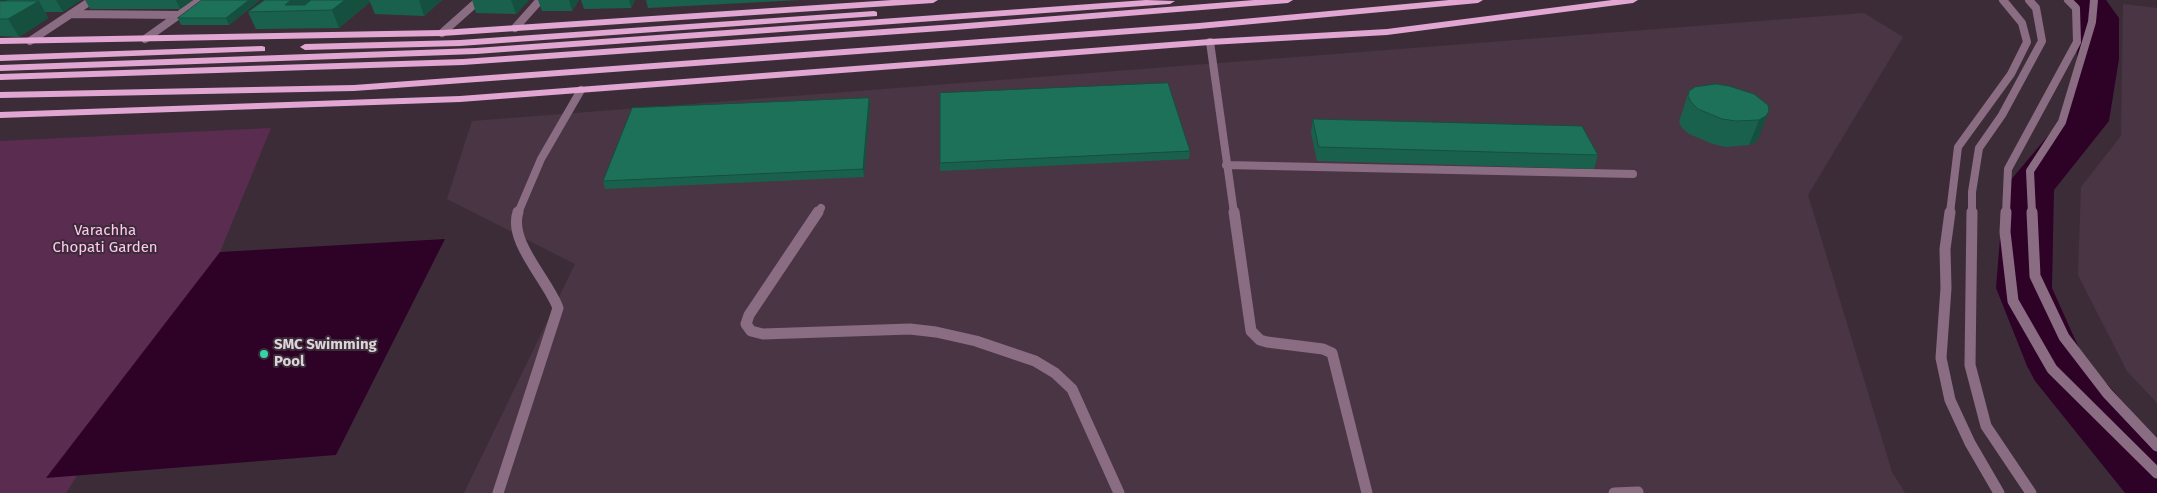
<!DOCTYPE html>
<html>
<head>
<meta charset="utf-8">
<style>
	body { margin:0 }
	canvas { display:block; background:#3c2c38 }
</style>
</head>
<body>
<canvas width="2157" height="493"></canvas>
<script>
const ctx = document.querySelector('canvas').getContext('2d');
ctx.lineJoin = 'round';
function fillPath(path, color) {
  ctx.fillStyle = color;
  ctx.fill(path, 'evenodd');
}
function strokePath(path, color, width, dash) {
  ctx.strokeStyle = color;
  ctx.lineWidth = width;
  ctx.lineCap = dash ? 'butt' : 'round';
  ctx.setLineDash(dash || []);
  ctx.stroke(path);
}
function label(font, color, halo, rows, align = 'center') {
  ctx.font = font + ' "Fira Sans",sans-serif';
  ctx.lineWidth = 4;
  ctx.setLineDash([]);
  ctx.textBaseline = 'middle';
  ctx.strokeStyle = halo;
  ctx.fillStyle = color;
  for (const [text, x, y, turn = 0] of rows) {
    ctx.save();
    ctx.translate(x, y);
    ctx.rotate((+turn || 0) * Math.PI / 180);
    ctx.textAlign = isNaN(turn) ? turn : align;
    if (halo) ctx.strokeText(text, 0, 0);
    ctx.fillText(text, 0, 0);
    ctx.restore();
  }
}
const built = new Path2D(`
	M 2123,4 L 2157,8 L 2157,403 L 2127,371 L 2078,275 L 2081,187 L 2121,136 Z
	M 1864,13 L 1903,37 L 1808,195 L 1892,472 L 1905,493 L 464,493 L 575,264 L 447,199 L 472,121 Z`);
const green = new Path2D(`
	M 271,128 L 220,252 L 66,493 L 0,493 L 0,141 Z`);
const water = new Path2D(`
	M 445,239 L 336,455 L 46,478 L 220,252 Z`);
const river = new Path2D(`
	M 2070,0 L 2106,0 L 2119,18 L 2119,59 L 2109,121 L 2054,190 L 2052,288 L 2083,357 L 2157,440 L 2157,493 L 2125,493 L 2035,381 L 2027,366 L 1996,288 L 2004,188 L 2063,118 L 2077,59 L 2079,18 L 2068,2 Z`);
const serviceFar1 = new Path2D(`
	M 1210,42 L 1234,213
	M 1226,165 L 1633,174
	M 518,213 L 541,159 L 581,90
	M 818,213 L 821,208`);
const service = new Path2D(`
	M 818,212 L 749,315 L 746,324 L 751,331 L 763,334 L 910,329 L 936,332 L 976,341 L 1035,361 L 1055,373 L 1072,389 L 1119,493
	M 1234,212 L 1251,331 L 1260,340 L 1267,342 L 1323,349 L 1332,353 L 1367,493
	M 498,493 L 558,308 C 548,280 508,242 518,212
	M 1614,493 L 1638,492`);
const minor = new Path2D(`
	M 71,14 L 180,15
	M 515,28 L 540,0
	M 145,39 L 200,0
	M 30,41 L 92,0`);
const tertiaryFar1 = new Path2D(`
	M 442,33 L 479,0
	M 1950,213 L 1958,147 L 2011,74 L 2027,42 L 2022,23 L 2003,0
	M 1972,213 L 1972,192 L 1979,148 L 2002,115 L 2042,41 L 2036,8 L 2029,0
	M 2006,213 L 2008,169 L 2077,42 L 2076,8 L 2068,0
	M 2032,213 L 2030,171 L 2062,122 L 2092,22 L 2094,0`);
const tertiary = new Path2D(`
	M 1950,212 L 1945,249 L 1946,288 L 1941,358 L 1950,400 L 1970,443 L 1999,493
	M 1972,212 L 1970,365 L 1986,426 L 2031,493
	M 2006,212 L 2005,232 L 2013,301 L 2052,369 L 2157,473
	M 2032,212 L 2035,276 L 2064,337 L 2107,393 L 2157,446`);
const primary = new Path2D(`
	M 892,0 L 938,0 L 933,3 L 442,36 L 0,44 L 0,38 L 442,30 Z
	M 1146,0 L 1175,1 L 1170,4 L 476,54 L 0,71 L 0,65 L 476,48 Z
	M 1254,0 L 1293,0 L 1288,3 L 955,30 L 463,65 L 0,80 L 0,74 L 463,59 L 955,24 Z
	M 1449,0 L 1483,0 L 1478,3 L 1199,29 L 354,91 L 0,98 L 0,92 L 354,85 L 1199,23 Z
	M 1612,0 L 1638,0 L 1633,3 L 1387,35 L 1210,45 L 460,102 L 0,118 L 0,112 L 460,96 L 1210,39 L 1387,29 Z
	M 874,11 L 877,12 L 877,16 L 460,46 L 305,50 L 300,47 L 305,44 L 460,40 Z
	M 262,46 L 265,47 L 265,51 L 0,61 L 0,55 Z`);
const wall = new Path2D(`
	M 6,0 L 81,0 L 63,12 L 45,12 L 48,18 L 19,37 L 0,36 L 0,1 L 7,1 Z
	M 85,0 L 193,0 L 180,9 L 90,9 Z
	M 260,0 L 229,25 L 181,25 L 178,18 Z
	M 265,0 L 442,0 L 424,16 L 375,14 L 370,2 L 339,28 L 256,29 L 248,12 Z
	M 472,0 L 529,0 L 516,14 L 476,13 Z
	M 538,0 L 579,0 L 572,11 L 542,11 Z
	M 581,0 L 635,0 L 631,8 L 584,9 Z
	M 646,0 L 800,0 L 648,8 Z
	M 1689,91 L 1768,105 L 1759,137 L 1756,142 L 1749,145 L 1726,147 L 1713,144 L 1689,134 L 1682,128 L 1679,122 Z
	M 869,98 L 870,105 L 864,177 L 605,189 L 603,181 Z
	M 1313,119 L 1598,155 L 1594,169 L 1317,161 L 1311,133 Z
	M 1190,151 L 1189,159 L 940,171 L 940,163 Z`);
const shadedWall = new Path2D(`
	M 56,0 L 81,0 L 63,12 Z
	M 176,0 L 193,0 L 180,9 Z
	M 249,0 L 260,0 L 229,25 L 226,18 Z
	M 291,0 L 310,0 L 313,6 L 285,5 Z
	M 345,0 L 369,0 L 370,2 L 339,28 L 332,10 Z
	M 419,0 L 442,0 L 424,16 Z
	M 511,0 L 529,0 L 516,14 Z
	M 569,0 L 579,0 L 572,11 Z
	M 629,0 L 635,0 L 631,8 Z
	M 39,1 L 48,18 L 19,37 L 8,19 Z
	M 869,98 L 870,105 L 864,177 L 863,169 Z
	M 1769,111 L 1759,137 L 1756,142 L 1749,145 L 1759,120 Z`);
const building = new Path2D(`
	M 202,0 L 249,0 L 226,18 L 178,18 Z
	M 265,0 L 291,0 L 285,5 L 305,5 L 311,0 L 345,0 L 332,10 L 248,12 Z
	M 0,1 L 39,1 L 8,19 L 0,19 Z
	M 1168,83 L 1190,151 L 940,163 L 940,93 Z
	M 1716,84 L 1729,86 L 1754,94 L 1768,105 L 1769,111 L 1766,116 L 1759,120 L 1736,121 L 1722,119 L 1698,109 L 1691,102 L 1688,96 L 1689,91 L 1695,87 Z
	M 869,98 L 863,169 L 603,181 L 632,108 Z
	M 1313,119 L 1582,126 L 1598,155 L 1319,147 Z`);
const markers = [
	[264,354,5,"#34d4a8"]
];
const parkNames = [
	["Varachha",105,231],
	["Chopati Garden",105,248]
];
const poiNames = [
	["SMC Swimming",274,345],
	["Pool",274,362]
];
fillPath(built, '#4a3545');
fillPath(green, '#5a2c50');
fillPath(water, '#2e0227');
fillPath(river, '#2e0227');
strokePath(serviceFar1, '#8a6d83', 8);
strokePath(service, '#8a6d83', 11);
strokePath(minor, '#8a6d83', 8);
strokePath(tertiaryFar1, '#8a6d83', 8);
strokePath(tertiary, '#8a6d83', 11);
fillPath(primary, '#e2a6d3');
fillPath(wall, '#1a614d');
fillPath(shadedWall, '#154f3e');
fillPath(building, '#1e7159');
strokePath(building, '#154f3e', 1);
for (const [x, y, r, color] of markers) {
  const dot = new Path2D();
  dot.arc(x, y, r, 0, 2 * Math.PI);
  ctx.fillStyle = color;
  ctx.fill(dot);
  strokePath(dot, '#3c2c38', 2);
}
label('15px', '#ffc7f1', '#3c2c38', parkNames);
label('bold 15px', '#dcd2d9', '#3c2c38', poiNames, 'left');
</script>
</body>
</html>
